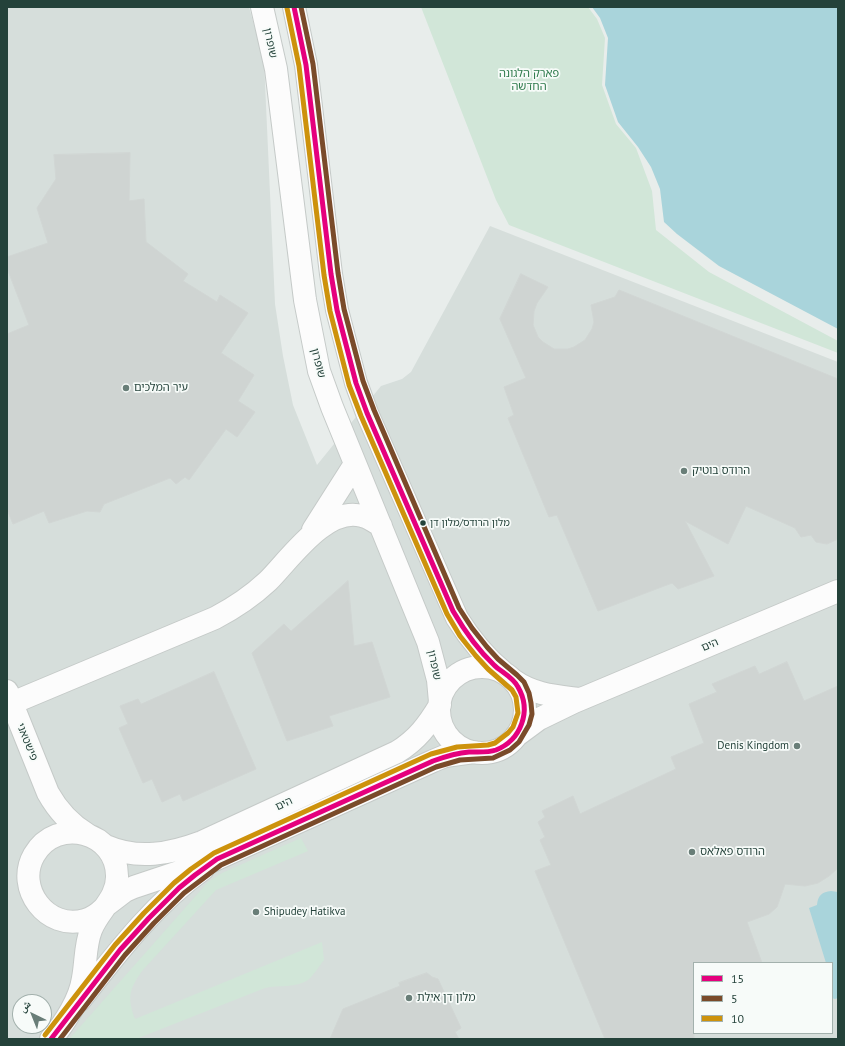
<!DOCTYPE html>
<html>
<head>
<meta charset="utf-8">
<style>
	body { margin:0 }
	#map { position:relative; width:845px; height:1046px; overflow:hidden; background:#e8edeb; font-family:"PT Sans","Noto Naskh Arabic",sans-serif }
	canvas { display:block }
	.frame { position:absolute; inset:0; border:8px solid #24423a; pointer-events:none }
	.legend { position:absolute; left:693px; top:962px; width:140px; height:72px; box-sizing:border-box; background:#f7fbf9; border:1px solid #a3b1ad; margin:0; padding:5px 7px; list-style:none; font-size:12px; color:#24423a }
	.legend li { display:flex; align-items:center; gap:8px; height:20px }
	.legend b { width:20px; border:1px solid #a3b1ad }
	.north { position:absolute; left:12px; top:994px; width:40px; height:40px; box-sizing:border-box; background:#f7fbf9; border:1px solid #a3b1ad; border-radius:50%; rotate:317deg; font-size:11px; font-weight:700; line-height:16px; text-align:center; color:#24423a }
	.north::after { content:''; display:block; margin:auto; width:14px; height:18px; background:#697e78; clip-path:polygon(50% 0,100% 100%,50% 72%,0 100%) }
</style>
</head>
<body>
<div id="map">
<canvas width="845" height="1046"></canvas>
<div class="frame"></div>
<ul class="legend">
<li><b style="height:5px;background:#e5007d"></b>15</li>
<li><b style="height:5px;background:#7a4b2a"></b>5</li>
<li><b style="height:5px;background:#cd920c"></b>10</li>
</ul>
<div class="north">ش</div>
</div>
<script>
const ctx = document.querySelector('canvas').getContext('2d');
ctx.lineJoin = 'round';
function fillPath(path, color) {
  ctx.fillStyle = color;
  ctx.fill(path, 'evenodd');
}
function strokePath(path, color, width, dash) {
  ctx.strokeStyle = color;
  ctx.lineWidth = width;
  ctx.lineCap = dash ? 'butt' : 'round';
  ctx.setLineDash(dash || []);
  ctx.stroke(path);
}
function label(font, color, halo, rows, align = 'center') {
  ctx.font = font + ' "PT Sans","Noto Sans Hebrew",sans-serif';
  ctx.lineWidth = 3.5;
  ctx.setLineDash([]);
  ctx.textBaseline = 'middle';
  ctx.strokeStyle = halo;
  ctx.fillStyle = color;
  for (const [text, x, y, turn = 0] of rows) {
    ctx.save();
    ctx.translate(x, y);
    ctx.rotate((+turn || 0) * Math.PI / 180);
    ctx.textAlign = isNaN(turn) ? turn : align;
    if (halo) ctx.strokeText(text, 0, 0);
    ctx.fillText(text, 0, 0);
    ctx.restore();
  }
}
const built = new Path2D(`
	M 7,7 L 249,7 L 264,61 L 275,304 L 283,356 L 293,405 L 317,465 L 381,386 L 402,379 L 411,372 L 490,226 L 838,362 L 838,1039 L 7,1039 ZM 694,963 L 832,963 L 832,1033 L 694,1033 ZM 20,1002 L 44,1002 L 44,1026 L 20,1026 Z`);
const green = new Path2D(`
	M 421,7 L 588,7 L 597,19 L 605,38 L 602,85 L 616,124 L 636,148 L 652,191 L 656,230 L 709,272 L 838,341 L 838,353 L 509,225 L 496,200 Z
	M 301,838 L 308,851 L 216,890 L 142,971 C 129,990 127,997 135,1019 L 322,942 L 324,960 C 319,966 314,975 308,980 C 296,988 279,985 265,988 L 136,1039 L 71,1039 L 71,1037 L 208,882 L 222,873 Z`);
const water = new Path2D(`
	M 592,7 L 838,7 L 838,329 L 719,266 L 677,234 L 664,222 L 660,189 L 651,167 L 638,147 L 618,122 L 605,85 L 608,38 L 600,18 Z
	M 831,891 L 838,892 L 838,998 L 835,999 L 832,998 L 832,963 L 826,963 L 809,908 L 817,905 C 818,895 822,892 831,891 Z`);
const building = new Path2D(`
	M 130,153 L 129,201 L 144,199 L 146,242 L 188,274 L 183,281 L 217,302 L 220,295 L 248,313 L 221,353 L 254,375 L 238,401 L 255,412 L 237,437 L 226,429 L 189,480 L 185,477 L 176,484 L 170,478 L 104,504 L 100,512 L 87,511 L 49,523 L 44,511 L 13,524 L 7,509 L 7,334 L 29,325 L 7,268 L 7,257 L 48,243 L 37,208 L 56,179 L 54,155 Z
	M 521,274 L 548,287 L 537,303 L 534,311 L 533,325 L 538,337 L 543,342 L 554,349 L 568,349 L 574,347 L 585,340 L 592,329 L 594,322 L 591,305 L 615,297 L 619,290 L 838,379 L 838,539 L 827,544 L 816,542 L 811,535 L 801,537 L 795,528 L 746,506 L 728,544 L 685,521 L 714,576 L 678,589 L 672,583 L 598,611 L 557,515 L 549,517 L 508,418 L 514,415 L 504,387 L 526,378 L 500,319 Z
	M 348,581 L 354,646 L 372,642 L 390,697 L 329,716 L 333,726 L 287,741 L 252,653 L 284,624 L 291,631 Z
	M 787,662 L 804,701 L 838,686 L 838,868 L 829,876 L 818,883 L 805,886 L 785,884 L 777,907 L 769,914 L 747,922 L 762,963 L 694,963 L 694,1039 L 605,1039 L 535,871 L 551,865 L 540,840 L 545,837 L 538,822 L 545,817 L 542,811 L 573,796 L 580,814 L 676,769 L 671,757 L 704,743 L 689,704 L 717,692 L 712,684 L 755,666 L 759,674 Z
	M 214,672 L 256,769 L 183,801 L 180,794 L 162,802 L 152,779 L 143,783 L 119,728 L 128,724 L 120,706 L 138,699 L 141,704 Z
	M 427,973 L 432,977 L 438,979 L 461,1028 L 455,1032 L 459,1039 L 330,1039 L 343,1009 L 400,986 L 399,983 Z`);
const street = new Path2D(`
	M 262,7 L 276,69 L 305,300 L 319,371 L 332,407 L 428,642 L 438,680 L 440,702
	M 294,7 L 306,65 L 331,274 L 337,310 L 356,383 L 367,413 L 457,618 C 470,639 485,657 503,672
	M 313,530 L 355,464
	M439 710a43 43 0 1 1 86 0a43 43 0 1 1-86 0Z
	M 513,680 C 534,695 556,696 580,699
	M 7,691 L 48,793 C 58,811 70,824 88,835
	M 12,703 L 215,618 C 234,608 252,596 268,581 C 290,559 326,506 362,516 C 369,517 375,522 381,526
	M 516,736 L 539,719 L 574,702 L 838,591
	M 106,846 C 138,860 170,854 202,842 L 397,752 C 417,740 428,725 440,705
	M 108,904 L 125,891 L 134,887 L 212,861 L 433,761 L 445,756 L 474,752
	M 80,1000 C 117,953 154,904 203,869
	M 51,1039 C 65,1023 80,999 83,978 C 86,963 85,945 91,930 C 98,911 117,899 117,877 C 118,832 57,815 34,855 C 15,888 47,931 85,920 C 92,918 98,914 103,909`);
const bus1 = new Path2D(`
	M 51,1039 L 120,950 L 149,918 L 179,888 L 195,875 L 217,859 L 433,761 C 444,757 456,753 469,752 C 478,752 487,753 496,750 C 521,740 532,711 518,687 C 513,677 501,672 494,665 C 477,649 464,630 453,611 L 367,413 L 356,383 L 337,310 L 331,274 L 306,65 L 294,7`);
const bus2 = new Path2D(`
	M 60,1039 L 125,955 L 154,923 L 184,893 L 221,865 L 436,767 L 460,760 L 493,758 L 510,750 L 519,742 L 529,725 L 532,714 L 531,703 L 529,693 L 524,682 L 517,675 L 498,659 L 487,647 L 472,628 L 459,608 L 374,410 L 363,381 L 344,309 L 338,273 L 313,64 L 301,7`);
const bus3 = new Path2D(`
	M 45,1035 L 115,945 L 144,913 L 174,883 L 191,869 L 214,853 L 431,754 L 457,747 L 488,745 L 495,743 L 508,733 L 513,727 L 518,713 L 516,697 L 512,690 L 488,669 L 476,656 L 460,636 L 447,614 L 361,416 L 349,385 L 330,311 L 324,275 L 299,66 L 287,8`);
const markers = [
	[126,388,4,"#697e78"],
	[684,471,4,"#697e78"],
	[423,523,3.5,"#24423a"],
	[797,746,4,"#697e78"],
	[692,852,4,"#697e78"],
	[256,912,4,"#697e78"],
	[409,998,4,"#697e78"]
];
const busNames = [
	["מלון הרודס/מלון דן",430,523]
];
const streetNames = [
	["שופרון",270,43,78],
	["שופרון",318,363,75],
	["הים",710,645,-23],
	["שופרון",434,665,78],
	["פישטאני",27,742,68],
	["הים",284,804,-25]
];
const parkNames = [
	["פארק הלגונה",529,74],
	["החדשה",529,87]
];
const poiNames = [
	["עיר המלכים",134,388],
	["הרודס בוטיק",692,471],
	["Denis Kingdom",789,746,"right"],
	["הרודס פאלאס",700,852],
	["Shipudey Hatikva",264,912],
	["מלון דן אילת",417,998]
];
fillPath(built, '#d6dedb');
fillPath(green, '#d1e6d8');
fillPath(water, '#a9d4db');
fillPath(building, '#cfd4d2');
strokePath(building, '#d1d6d4', 1);
strokePath(street, '#c5cac8', 24);
strokePath(street, '#fcfcfc', 22);
strokePath(bus1, '#e5007d', 5);
strokePath(bus2, '#7a4b2a', 5);
strokePath(bus3, '#cd920c', 5);
for (const [x, y, r, color] of markers) {
  const dot = new Path2D();
  dot.arc(x, y, r, 0, 2 * Math.PI);
  ctx.fillStyle = color;
  ctx.fill(dot);
  strokePath(dot, '#f7fbf9', 1.5);
}
label('10px', '#24423a', '#f7fbf9', busNames, 'left');
label('11px', '#24423a', '#f7fbf9', streetNames);
label('11px', '#2d7a4b', '#f7fbf9', parkNames);
label('11px', '#24423a', '#f7fbf9', poiNames, 'left');
</script>
</body>
</html>
